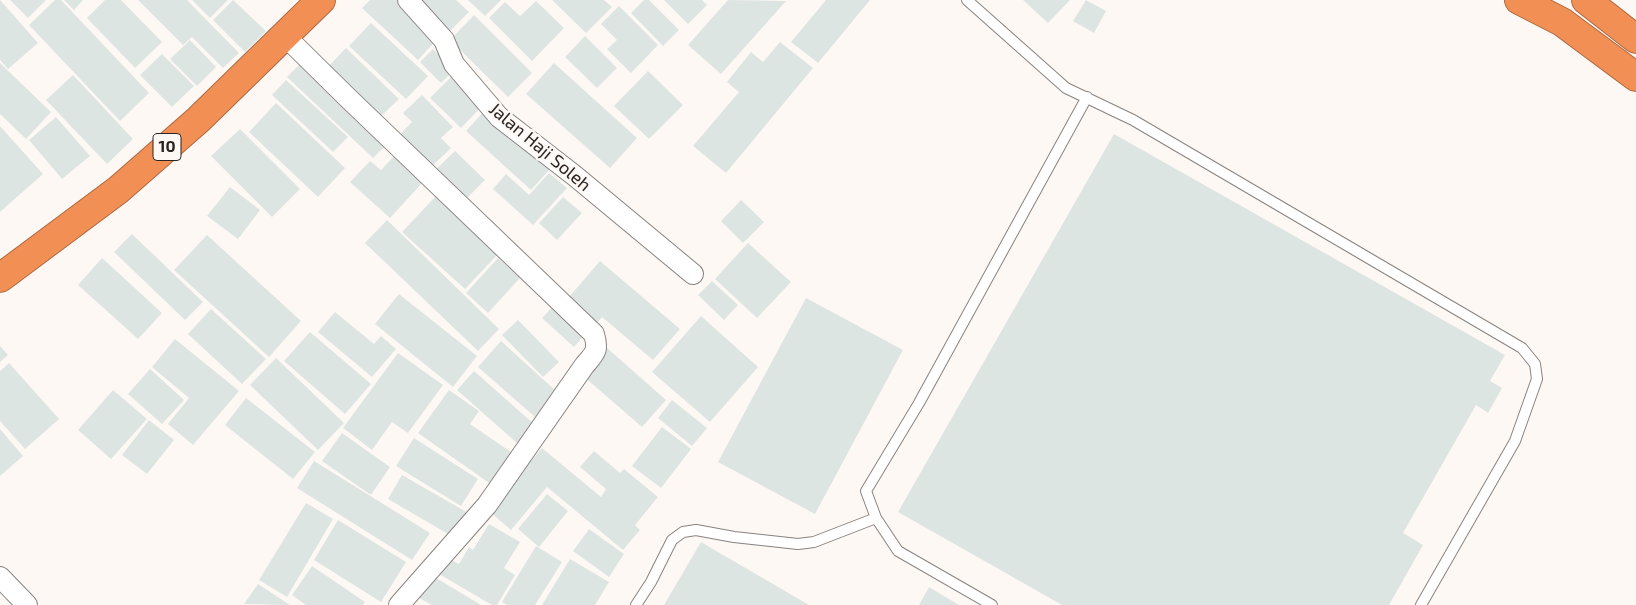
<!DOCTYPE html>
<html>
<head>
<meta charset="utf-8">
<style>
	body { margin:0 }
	canvas { display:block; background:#fef8f4 }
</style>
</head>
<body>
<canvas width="1636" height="605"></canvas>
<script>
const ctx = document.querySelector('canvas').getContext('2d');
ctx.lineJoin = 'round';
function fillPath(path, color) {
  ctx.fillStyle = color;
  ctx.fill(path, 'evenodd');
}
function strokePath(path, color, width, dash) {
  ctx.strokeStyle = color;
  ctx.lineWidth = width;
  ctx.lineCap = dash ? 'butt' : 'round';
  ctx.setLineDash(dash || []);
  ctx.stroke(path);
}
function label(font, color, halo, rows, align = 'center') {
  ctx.font = font + ' "Exo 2",sans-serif';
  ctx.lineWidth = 5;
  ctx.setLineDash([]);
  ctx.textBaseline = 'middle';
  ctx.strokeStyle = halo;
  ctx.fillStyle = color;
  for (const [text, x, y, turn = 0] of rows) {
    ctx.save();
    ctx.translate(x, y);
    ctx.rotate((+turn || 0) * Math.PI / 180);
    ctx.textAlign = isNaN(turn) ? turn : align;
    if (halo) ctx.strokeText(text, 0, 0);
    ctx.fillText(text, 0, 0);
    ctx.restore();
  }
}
const building = new Path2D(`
	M 0,0 L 38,43 L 8,69 L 0,60 Z
	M 10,0 L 46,0 L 28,18 Z
	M 55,0 L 61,0 L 149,93 L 120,121 L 29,25 Z
	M 64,0 L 83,0 L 74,10 Z
	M 105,0 L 121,0 L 162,42 L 135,68 L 87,18 Z
	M 138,0 L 187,0 L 239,53 L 223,68 L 192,37 L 183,45 Z
	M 192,0 L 228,0 L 210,18 Z
	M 233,0 L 266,31 L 245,52 L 213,20 Z
	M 370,0 L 401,0 L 440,36 L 418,60 L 362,8 Z
	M 411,0 L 456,0 L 469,12 L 446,35 Z
	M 468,0 L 501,0 L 485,16 Z
	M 552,0 L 604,0 L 612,7 L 586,33 Z
	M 644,0 L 649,0 L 679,30 L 663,46 L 631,13 Z
	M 664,0 L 702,0 L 707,5 L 688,24 Z
	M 728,0 L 786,1 L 721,74 L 688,45 Z
	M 826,0 L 870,0 L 818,63 L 791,42 Z
	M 1023,0 L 1070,0 L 1048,23 Z
	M 1086,0 L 1106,11 L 1094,33 L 1073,21 Z
	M 536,1 L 564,28 L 532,61 L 489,18 L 505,2 L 520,16 Z
	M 619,6 L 658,45 L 631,73 L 607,49 L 617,40 L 601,24 Z
	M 474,15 L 532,73 L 508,97 L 450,40 Z
	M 371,23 L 428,76 L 406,99 L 349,46 Z
	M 585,36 L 617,68 L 597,88 L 565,57 Z
	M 190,40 L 216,67 L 197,86 L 170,59 Z
	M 780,42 L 813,68 L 726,173 L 693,146 L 739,92 L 727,82 L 751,52 L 763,62 Z
	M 346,48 L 399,99 L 377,120 L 325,70 Z
	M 433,49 L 454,70 L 441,83 L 420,62 Z
	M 162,54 L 194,86 L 172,107 L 140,75 Z
	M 304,60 L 390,141 L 373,158 L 287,77 Z
	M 0,63 L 51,112 L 26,139 L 0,114 Z
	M 554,63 L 637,138 L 610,168 L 526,94 Z
	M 648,71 L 683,105 L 649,139 L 614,106 Z
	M 73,75 L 133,139 L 107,164 L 46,100 Z
	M 452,76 L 482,106 L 461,128 L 430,98 Z
	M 286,80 L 348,137 L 333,152 L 272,95 Z
	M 422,95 L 453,127 L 441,138 L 451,148 L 426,172 L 395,139 L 412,122 L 403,113 Z
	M 276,103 L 345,168 L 318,197 L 249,132 Z
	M 486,109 L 551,168 L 531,190 L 466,131 Z
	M 56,117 L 90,156 L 62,179 L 29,140 Z
	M 0,126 L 43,174 L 0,212 Z
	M 240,129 L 300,189 L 272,217 L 211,156 Z
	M 1114,134 L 1505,355 L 1490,381 L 1502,388 L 1488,413 L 1476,405 L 1403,533 L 1423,545 L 1389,605 L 1062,605 L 898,512 Z
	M 455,151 L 485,180 L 461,204 L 431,174 Z
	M 394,156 L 423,182 L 390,218 L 350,182 L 370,161 L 381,170 Z
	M 549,173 L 567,188 L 533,225 L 493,189 L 506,174 L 529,195 Z
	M 230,187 L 260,210 L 238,239 L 207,216 Z
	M 437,195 L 499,253 L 465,289 L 402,232 Z
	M 563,197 L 582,213 L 557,240 L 539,223 Z
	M 741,200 L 764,222 L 743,243 L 721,221 Z
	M 387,220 L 499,329 L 478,351 L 365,243 Z
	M 132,234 L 203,302 L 185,320 L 114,252 Z
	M 207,235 L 301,321 L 269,357 L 174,270 Z
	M 748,243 L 791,282 L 757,318 L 715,279 Z
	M 102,258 L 162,313 L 138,339 L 78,285 Z
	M 498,258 L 520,278 L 488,313 L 466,293 Z
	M 600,261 L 680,329 L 653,360 L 602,317 L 593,328 L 564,303 Z
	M 712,281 L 738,305 L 724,320 L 698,295 Z
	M 399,294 L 477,356 L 453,387 L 375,324 Z
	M 806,298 L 903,350 L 815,514 L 718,462 Z
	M 556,303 L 587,332 L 574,347 L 542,318 Z
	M 211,309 L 266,359 L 242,384 L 188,334 Z
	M 335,312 L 374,344 L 381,336 L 396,349 L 372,377 L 318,332 Z
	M 701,316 L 758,367 L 710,422 L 652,372 Z
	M 518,320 L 559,362 L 543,377 L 502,335 Z
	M 310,332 L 371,384 L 345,414 L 284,361 Z
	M 175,339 L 239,391 L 193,445 L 168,424 L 189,398 L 152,367 Z
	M 501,341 L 557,392 L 535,417 L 478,367 Z
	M 0,346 L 8,355 L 0,362 Z
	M 606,347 L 666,400 L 642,427 L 582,375 Z
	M 398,353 L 443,385 L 408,433 L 392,422 L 372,450 L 343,428 Z
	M 276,358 L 344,423 L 318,450 L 250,385 Z
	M 9,363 L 59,419 L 25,449 L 0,421 L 0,371 Z
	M 150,369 L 184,400 L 162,424 L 128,394 Z
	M 474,371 L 534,424 L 517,443 L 457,390 Z
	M 113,390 L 147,419 L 111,459 L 78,430 Z
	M 449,390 L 479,411 L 470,424 L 511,452 L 489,483 L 418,433 Z
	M 246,398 L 315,452 L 293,479 L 225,425 Z
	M 672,400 L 707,428 L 692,446 L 658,418 Z
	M 149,420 L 174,440 L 147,474 L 122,455 Z
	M 662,427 L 691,449 L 661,488 L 632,466 Z
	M 0,429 L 23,456 L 0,476 Z
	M 342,433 L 390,467 L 371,495 L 322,461 Z
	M 414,438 L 478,479 L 461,506 L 396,466 Z
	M 542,448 L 601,497 L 606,489 L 580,467 L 594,451 L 620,473 L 624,469 L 658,497 L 635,525 L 640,530 L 623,550 L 547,487 L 511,530 L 489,511 Z
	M 314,461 L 430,533 L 412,560 L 297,488 Z
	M 402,475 L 470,514 L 455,538 L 388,499 Z
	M 547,494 L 568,511 L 539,547 L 518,529 Z
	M 306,503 L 333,519 L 287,597 L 259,580 Z
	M 338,520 L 406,562 L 381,602 L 314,560 Z
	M 489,524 L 520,542 L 504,568 L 515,575 L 497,605 L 492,605 L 439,574 L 448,558 L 459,564 L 469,547 L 473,550 Z
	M 589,529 L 624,554 L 609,577 L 573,551 Z
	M 701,542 L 809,605 L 664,605 Z
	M 536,546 L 562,562 L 535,605 L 507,605 L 502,602 Z
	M 570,559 L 609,582 L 595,605 L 542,605 Z
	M 312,566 L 365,602 L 363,605 L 306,605 L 292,595 Z
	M 433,576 L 481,605 L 432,605 L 419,598 Z
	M 258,584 L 290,605 L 244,604 Z
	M 929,587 L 959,605 L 919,605 Z`);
const lane = new Path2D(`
	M 967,0 L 1066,88 L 1133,120 L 1522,348 L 1535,364 L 1537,379 L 1515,441 L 1421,605
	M 636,605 L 651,582 L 672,540 L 683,532 L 696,530 L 734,537 L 798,544 L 814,542 L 876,518
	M 992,605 L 898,551 L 876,518 L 866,491 L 919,403 L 1087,97`);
const street = new Path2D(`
	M 408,0 L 444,40 L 454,64 L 499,117 L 575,176 L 693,274
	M 284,35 L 349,99 L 594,334 C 599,351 595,353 584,366 L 487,505 L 399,605
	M 0,577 L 27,605`);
const highway = new Path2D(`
	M 1519,0 L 1562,22 L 1636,77
	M 1586,0 L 1636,39
	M 0,278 L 118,190 L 198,120 L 321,0`);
const shields = [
	[167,147,28]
];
const shieldNames = [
	["10",167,147]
];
const streetNames = [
	["Jalan Haji Soleh",540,147,40]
];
fillPath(building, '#dde5e3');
strokePath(lane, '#898380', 12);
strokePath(street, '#898380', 22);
strokePath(highway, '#ab6a43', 30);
strokePath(lane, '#fff', 10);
strokePath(street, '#fff', 20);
strokePath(highway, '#f28f54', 28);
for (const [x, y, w] of shields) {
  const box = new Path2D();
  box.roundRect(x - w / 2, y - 13.5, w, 27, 4);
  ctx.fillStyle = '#fef8f4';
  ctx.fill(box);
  strokePath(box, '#282524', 1);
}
label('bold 16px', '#282524', null, shieldNames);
label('18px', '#282524', '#fef8f4', streetNames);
</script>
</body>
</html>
